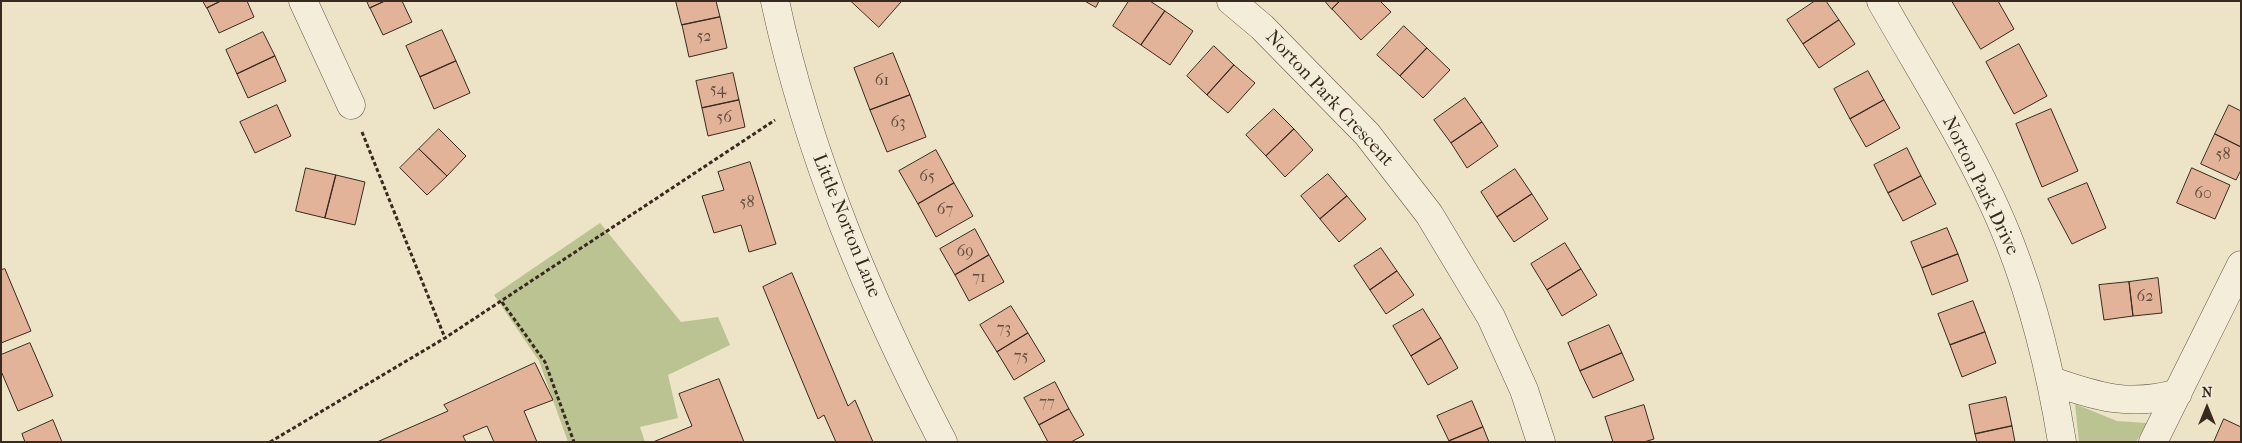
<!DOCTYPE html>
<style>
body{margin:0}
#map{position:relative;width:2242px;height:443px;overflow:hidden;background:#ede3c6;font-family:"IM FELL French Canon",serif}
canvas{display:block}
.frame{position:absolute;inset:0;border:2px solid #382a1e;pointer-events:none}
.north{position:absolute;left:2182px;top:383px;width:50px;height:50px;-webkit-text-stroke:4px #f3edda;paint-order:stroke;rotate:0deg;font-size:14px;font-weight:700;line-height:20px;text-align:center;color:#382a1e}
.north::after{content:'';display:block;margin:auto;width:18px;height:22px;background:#382a1e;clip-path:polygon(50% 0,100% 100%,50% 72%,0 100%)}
</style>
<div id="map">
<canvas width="2242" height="443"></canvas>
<div class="frame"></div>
<div class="north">N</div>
</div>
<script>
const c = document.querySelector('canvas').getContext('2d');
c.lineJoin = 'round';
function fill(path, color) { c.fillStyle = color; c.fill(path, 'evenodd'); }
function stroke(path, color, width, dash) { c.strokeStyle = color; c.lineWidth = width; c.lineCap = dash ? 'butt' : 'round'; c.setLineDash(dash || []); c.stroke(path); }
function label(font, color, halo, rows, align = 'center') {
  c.font = font + ' "IM FELL French Canon",serif'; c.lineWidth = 4; c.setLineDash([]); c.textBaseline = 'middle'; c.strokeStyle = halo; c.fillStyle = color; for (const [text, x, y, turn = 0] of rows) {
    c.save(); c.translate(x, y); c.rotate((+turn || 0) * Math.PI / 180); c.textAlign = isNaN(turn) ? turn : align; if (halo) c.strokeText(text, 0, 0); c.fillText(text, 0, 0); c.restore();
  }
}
fill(new Path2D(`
 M600,223L681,322L718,317L730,345L668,375L678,418L640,427L645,442H568L539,361L494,295Z
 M2075,404L2117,421L2147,423L2136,442H2079Z`), '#bcc393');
const building = new Path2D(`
 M203,1H221L207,8Z
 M221,1H247L254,17L219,33L207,8Z
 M367,1H385L370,8Z
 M385,1H402L412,22L383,35L370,8Z
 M676,1H716L720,17L682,25Z
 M851,1H900L901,2L879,27Z
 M1085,1H1099L1096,7Z
 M1129,1H1150L1165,11L1141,45L1113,26Z
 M1325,1H1340L1332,9Z
 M1340,1H1380L1391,12L1361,40L1332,9Z
 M1815,1H1826L1839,20L1803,44L1787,20Z
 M1952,1H1998L2014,29L1981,49Z
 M1165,11L1193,31L1170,65L1141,45Z
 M720,17L727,48L689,57L682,25Z
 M1839,20L1855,44L1819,68L1803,44Z
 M1404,26L1427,48L1400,76L1377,55Z
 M442,30L456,61L420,77L406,46Z
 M263,32L275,56L237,74L226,50Z
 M2019,44L2047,96L2014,114L1986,62Z
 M1214,46L1234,65L1207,95L1187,76Z
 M1427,48L1450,70L1423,98L1400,76Z
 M893,53L910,95L870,110L854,68Z
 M275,56L286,81L248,98L237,74Z
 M456,61L470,93L434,109L420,77Z
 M1234,65L1255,83L1228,113L1207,95Z
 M1868,71L1884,100L1850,119L1834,89Z
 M733,73L739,100L702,108L696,81Z
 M910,95L926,137L887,152L870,110Z
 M1465,98L1482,122L1451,143L1434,120Z
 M739,100L745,127L708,136L702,108Z
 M1884,100L1900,128L1866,147L1850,119Z
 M277,105L291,136L255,153L240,122Z
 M2229,105L2241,111V147L2215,134Z
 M1274,109L1294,129L1266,156L1246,135Z
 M2051,109L2078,171L2042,187L2016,124Z
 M1482,122L1498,146L1467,168L1451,143Z
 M439,129L466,156L447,176L419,149Z
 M1294,129L1313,150L1285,177L1266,156Z
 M2215,134L2241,147V170L2236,180L2201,164Z
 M1907,148L1921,176L1888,193L1874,165Z
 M419,149L447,176L427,195L400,168Z
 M936,150L954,183L918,204L899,171Z
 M750,162L776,244L749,252L741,225L714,233L702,196L724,190L718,172Z
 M306,168L336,175L325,218L296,211Z
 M2192,168L2230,185L2215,219L2177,203Z
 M1515,169L1532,194L1497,217L1481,192Z
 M1328,174L1347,196L1320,219L1301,196Z
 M336,175L365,182L355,225L325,218Z
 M1921,176L1936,204L1903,221L1888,193Z
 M954,183L973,216L936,237L918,204Z
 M2087,183L2106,228L2072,244L2048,199Z
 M1532,194L1548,219L1514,242L1497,217Z
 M1347,196L1366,219L1339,242L1320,219Z
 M1947,228L1958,254L1922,268L1911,242Z
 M975,229L989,255L955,275L940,249Z
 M1565,243L1581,269L1547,290L1531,264Z
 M1381,248L1397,271L1370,290L1354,266Z
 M1958,254L1968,281L1932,295L1922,268Z
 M989,255L1004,282L969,301L955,275Z
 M5,269L31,331L1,343V270Z
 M1581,269L1597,295L1562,316L1547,290Z
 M1397,271L1414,295L1386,314L1370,290Z
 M792,273L848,406L855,400L873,442H836L824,415L818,419L763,287Z
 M2158,278L2162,313L2133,316L2129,282Z
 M2129,282L2133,316L2104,320L2099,285Z
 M1973,301L1985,332L1950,345L1938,314Z
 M1011,306L1028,333L997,352L980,325Z
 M1423,309L1441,338L1411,356L1393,326Z
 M1609,325L1622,353L1580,371L1568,343Z
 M1985,332L1996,363L1962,377L1950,345Z
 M1028,333L1045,361L1014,380L997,352Z
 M1441,338L1458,368L1428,385L1411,356Z
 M30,343L53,396L18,411L1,371V355Z
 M1622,353L1634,380L1593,398L1580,371Z
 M535,363L553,400L524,411L537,442H494L487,426L463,436L466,442H377L448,411L444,405Z
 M719,379L744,442H653L692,426L679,394Z
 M1055,382L1069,409L1039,425L1024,398Z
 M2006,397L2012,426L1975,434L1969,405Z
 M1472,401L1483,427L1449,441L1437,416Z
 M1644,405L1654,439L1644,442H1613L1605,417Z
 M1069,409L1084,435L1071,442H1048L1039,425Z
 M2224,419L2241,427V442H2214Z
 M53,420L62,442H25L22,434Z
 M2012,426L2015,442H1977L1975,434Z
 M1483,427L1489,442H1449V441Z`);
fill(building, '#e2b299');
stroke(building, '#382a1e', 1);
const minor = new Path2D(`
 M303,1L351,105
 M775,1C808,155 870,302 943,442
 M1231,1L1262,27L1367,134L1429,214L1491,317L1524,390L1541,442
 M1881,1C1925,79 1978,160 2010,243C2035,307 2051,374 2062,442
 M2052,381C2097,397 2131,407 2178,393
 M2153,442L2241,265`);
stroke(minor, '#655848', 29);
stroke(new Path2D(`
 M362,132L445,338
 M502,302L545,362L574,442
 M270,442L445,338L775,120`), '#382a1e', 3, [4, 2.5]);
stroke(minor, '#f3edda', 28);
label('16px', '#624c3d', null, [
 ["52",704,37],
 ["61",882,81],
 ["54",718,90],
 ["56",724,118],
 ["63",898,123],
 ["58",2223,155],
 ["65",927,177],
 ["60",2203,194],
 ["58",747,203],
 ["67",945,210],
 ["69",965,252],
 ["71",979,278],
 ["62",2145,297],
 ["73",1004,329],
 ["75",1021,357],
 ["77",1047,403]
]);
label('19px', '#382a1e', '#f3edda', [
 ["Norton Park Crescent",1329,99,47],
 ["Norton Park Drive",1980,186,64],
 ["Little Norton Lane",846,226,68]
]);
</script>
